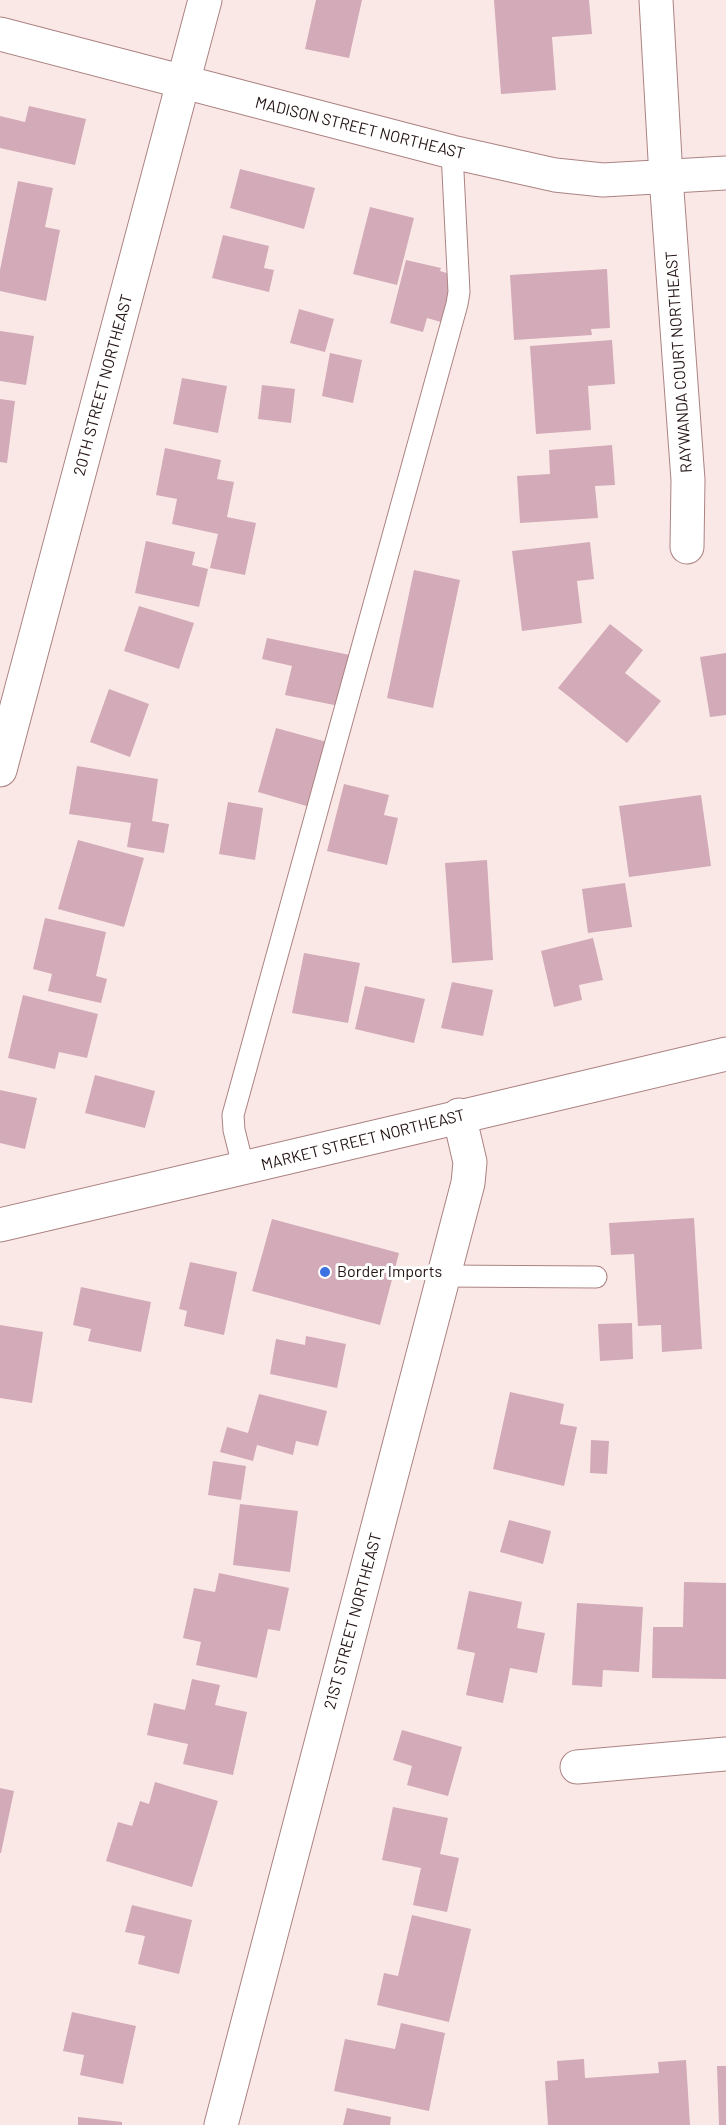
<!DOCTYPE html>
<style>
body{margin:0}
canvas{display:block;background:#fae8e7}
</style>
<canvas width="726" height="2125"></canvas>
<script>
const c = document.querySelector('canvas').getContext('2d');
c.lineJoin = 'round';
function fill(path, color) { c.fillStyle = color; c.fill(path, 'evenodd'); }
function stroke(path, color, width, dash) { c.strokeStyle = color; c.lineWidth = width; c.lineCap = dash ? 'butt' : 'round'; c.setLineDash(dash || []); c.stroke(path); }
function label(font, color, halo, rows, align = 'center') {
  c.font = font + ' Barlow,sans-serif'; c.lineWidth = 6; c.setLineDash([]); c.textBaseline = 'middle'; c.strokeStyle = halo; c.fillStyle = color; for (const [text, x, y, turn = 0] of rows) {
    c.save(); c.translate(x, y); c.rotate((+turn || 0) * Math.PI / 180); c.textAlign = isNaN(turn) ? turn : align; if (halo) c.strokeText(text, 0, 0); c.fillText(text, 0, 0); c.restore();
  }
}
fill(new Path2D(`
 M316,0H362L349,58L305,49Z
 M494,0H589L592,34L552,37L556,90L501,94Z
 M29,106L86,119L75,165L0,148V116L25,122Z
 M240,169L315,188L304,229L230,208Z
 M18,181L53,188L45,227L60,230L46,301L0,291V270Z
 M370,207L414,218L397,285L353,274Z
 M223,235L269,246L264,268L274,270L269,292L212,278Z
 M406,260L441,268L440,271L453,275L441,322L427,318L423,332L390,323Z
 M607,269L610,328L591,329L592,335L514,340L510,275Z
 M299,309L334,319L325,352L290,343Z
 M0,331L34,336L26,385L0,381Z
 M612,340L615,384L588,386L591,430L536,434L530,346Z
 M330,353L362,360L353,403L322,396Z
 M182,378L227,386L218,433L173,424Z
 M262,385L295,389L291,423L258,419Z
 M0,399L15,401L7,463L0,462Z
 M612,445L615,485L595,486L598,518L520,523L517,476L550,474L549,450Z
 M165,448L221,460L217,479L234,482L227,517L256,523L245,575L210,568L218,534L172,524L177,499L156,495Z
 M146,541L195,552L192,565L208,569L199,607L135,593Z
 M590,542L594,579L577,581L582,623L522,631L512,551Z
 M414,570L460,580L433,708L387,698Z
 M139,606L194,623L179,669L124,651Z
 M610,624L643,650L625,673L661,701L627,743L558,688Z
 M267,638L350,655L339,706L285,695L292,666L262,659Z
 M726,653V715L710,717L700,657Z
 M109,689L149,704L130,757L90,742Z
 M276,728L327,742L310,807L258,792Z
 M77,766L158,779L152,821L169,824L164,853L127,847L131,823L69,814Z
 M344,784L389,795L384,815L398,818L387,865L327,851Z
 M701,795L711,866L629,877L619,806Z
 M228,802L263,808L255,860L219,854Z
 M78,840L144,858L124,927L58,909Z
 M487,860L493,960L452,963L445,863Z
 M625,883L632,927L588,933L582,889Z
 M45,918L106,932L96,976L107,979L101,1003L48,991L52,974L33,969Z
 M593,938L603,980L579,985L582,1000L554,1007L541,951Z
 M304,953L360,963L348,1023L292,1013Z
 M452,982L493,990L483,1036L441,1028Z
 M365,986L425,999L414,1043L355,1029Z
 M23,995L98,1014L87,1058L59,1052L55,1069L8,1058Z
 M95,1075L155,1091L145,1128L85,1113Z
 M0,1090L37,1098L25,1149L0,1143Z
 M694,1218L702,1349L662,1352L661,1325L638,1326L634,1254L611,1255L609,1223Z
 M272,1219L399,1253L380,1325L252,1291Z
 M190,1262L237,1272L224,1335L184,1326L187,1311L179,1309Z
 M81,1287L151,1302L141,1352L88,1341L91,1329L73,1325Z
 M632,1323L633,1359L600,1361L598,1324Z
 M0,1325L43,1332L32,1403L0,1398Z
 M306,1336L346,1344L337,1388L270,1374L276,1339L305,1345Z
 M510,1392L564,1404L560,1424L577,1427L564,1486L493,1469Z
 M259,1394L327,1411L318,1446L296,1441L293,1455L257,1445L253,1461L220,1452L227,1427L248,1433Z
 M591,1440L609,1441L607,1474L590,1473Z
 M213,1461L246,1466L241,1500L208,1495Z
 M240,1504L298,1511L290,1572L233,1565Z
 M509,1520L551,1531L543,1564L500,1552Z
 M219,1573L289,1588L280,1631L268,1629L257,1678L196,1665L201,1642L183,1638L194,1588L215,1592Z
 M684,1582L726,1583V1679L652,1678L653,1627H683Z
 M469,1591L522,1602L517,1628L545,1633L537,1673L510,1668L503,1703L466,1695L475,1653L457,1649Z
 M577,1603L643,1607L639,1672L603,1670L602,1687L572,1685Z
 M192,1679L220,1685L215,1705L247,1712L233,1775L183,1764L188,1744L147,1735L154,1703L185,1710Z
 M402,1730L462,1747L448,1796L407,1785L412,1766L393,1760Z
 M155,1782L218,1801L192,1887L106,1861L118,1822L132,1826L140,1801L149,1804Z
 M0,1788L14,1791L1,1853H0Z
 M393,1807L448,1818L440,1854L459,1858L447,1912L413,1905L421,1868L382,1860Z
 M132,1905L192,1920L179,1974L138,1964L145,1936L125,1932Z
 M412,1915L471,1929L449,2022L377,2005L384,1973L398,1976Z
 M72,2012L136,2026L123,2084L80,2075L84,2055L63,2051Z
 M401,2023L445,2033L429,2111L334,2091L345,2039L395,2049Z
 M584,2059L585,2078L659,2073L658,2062L686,2060L690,2125H548L545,2081L558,2080L557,2061Z
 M717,2066H726V2125H719Z
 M347,2108L391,2117L390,2125H343Z
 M78,2117L122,2122V2125H78Z`), '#d3aab7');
const service = new Path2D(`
 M244,1170L234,1130L233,1115L457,304L459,292L452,152
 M444,1276L596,1277`);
const minor = new Path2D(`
 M656,0L666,177L688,480L687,547
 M0,34L452,152L555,175L603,180L726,173
 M0,770L205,0
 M577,1767L726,1754
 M221,2125L468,1183L470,1162L459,1115`);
const primary = new Path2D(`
 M0,1225C242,1170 484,1110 726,1054`);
stroke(service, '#ab8381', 23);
stroke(minor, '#ab8381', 35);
stroke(primary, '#ab8381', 35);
stroke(service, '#fff', 21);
stroke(minor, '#fff', 33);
stroke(primary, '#fff', 33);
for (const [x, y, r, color] of [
 [325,1272,6,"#3c71e1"]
]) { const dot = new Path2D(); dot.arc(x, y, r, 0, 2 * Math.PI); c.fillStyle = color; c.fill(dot); stroke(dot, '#fff', 2); }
label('16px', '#231413', '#fff', [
 ["MADISON STREET NORTHEAST",360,128,14],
 ["RAYWANDA COURT NORTHEAST",679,362,-94],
 ["20TH STREET NORTHEAST",103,385,-75],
 ["MARKET STREET NORTHEAST",363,1140,-14],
 ["21ST STREET NORTHEAST",353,1621,-75]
]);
label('16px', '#231413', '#fff', [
 ["Border Imports",337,1272]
], 'left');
</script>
